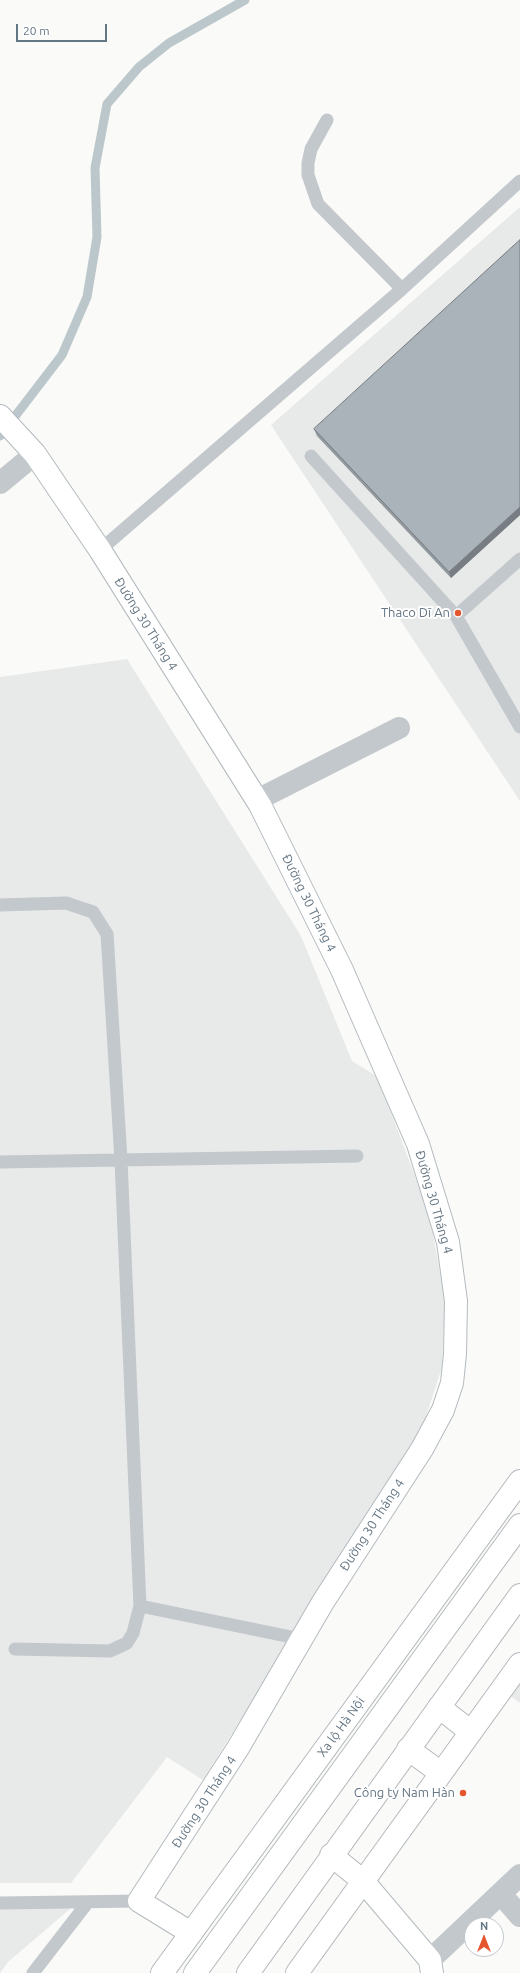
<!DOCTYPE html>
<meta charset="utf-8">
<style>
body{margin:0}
#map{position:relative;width:520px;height:1973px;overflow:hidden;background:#fafaf8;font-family:Ubuntu,sans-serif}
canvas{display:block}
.north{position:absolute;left:464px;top:1917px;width:40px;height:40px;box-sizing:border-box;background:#fff;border:1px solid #c1c8cd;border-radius:50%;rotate:0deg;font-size:11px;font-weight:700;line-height:16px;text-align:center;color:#657683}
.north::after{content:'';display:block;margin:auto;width:14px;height:18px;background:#e4572e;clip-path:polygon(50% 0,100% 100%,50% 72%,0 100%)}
.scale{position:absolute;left:16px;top:24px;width:91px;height:18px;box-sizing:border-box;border:2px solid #657683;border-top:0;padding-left:5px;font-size:12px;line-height:14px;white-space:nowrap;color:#657683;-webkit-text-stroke:3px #fff;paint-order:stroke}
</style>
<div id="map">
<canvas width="520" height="1973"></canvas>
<div class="north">N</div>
<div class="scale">20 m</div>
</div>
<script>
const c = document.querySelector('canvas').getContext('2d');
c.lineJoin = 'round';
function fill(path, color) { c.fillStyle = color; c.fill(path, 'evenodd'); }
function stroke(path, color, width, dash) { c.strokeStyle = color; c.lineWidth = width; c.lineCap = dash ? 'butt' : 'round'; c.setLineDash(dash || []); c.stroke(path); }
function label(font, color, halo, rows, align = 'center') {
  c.font = font + ' Ubuntu,sans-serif'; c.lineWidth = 4; c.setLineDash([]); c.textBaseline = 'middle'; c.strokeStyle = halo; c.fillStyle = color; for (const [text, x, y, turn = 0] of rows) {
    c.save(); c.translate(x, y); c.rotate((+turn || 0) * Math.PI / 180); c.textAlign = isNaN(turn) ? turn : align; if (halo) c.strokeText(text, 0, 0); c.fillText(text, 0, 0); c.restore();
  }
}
fill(new Path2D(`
 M520,207V801L271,425Z
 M127,659L301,936L352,1061L378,1077L430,1217L445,1301L442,1367L422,1429L203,1780L167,1757L71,1883H0V677Z
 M520,1681V1703L509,1695Z
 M0,1898L77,1903L8,1962L0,1973Z`), '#e8e9e9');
stroke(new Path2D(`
 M0,436L62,355L87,297L97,237L95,168L107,104L139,67L169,43L245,0`), '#bbc7cb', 9);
const secondary = new Path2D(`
 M0,416L35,454L100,550L260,805L342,970L418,1144L448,1242L456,1301L455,1354L452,1383L443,1410L422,1449L323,1602L238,1748L139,1901L191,1933
 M363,1881L430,1960L432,1973`);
const highway = new Path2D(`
 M439,1707L471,1732
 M408,1749L441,1773
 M331,1855L363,1881
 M162,1973L520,1481
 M195,1973L520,1525
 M248,1973L520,1595
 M297,1973L520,1664`);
stroke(secondary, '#b3babf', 24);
stroke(highway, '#b4b9bd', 24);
stroke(new Path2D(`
 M327,120L311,149L308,163V175L318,204L402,289
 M311,456L456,616L520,727
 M100,550L402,289L520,181
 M456,616L520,559
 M0,905L66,903L93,912L107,934L121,1160L140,1606L301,1639
 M0,1162L357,1156
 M15,1649L110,1651L127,1643L133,1633L140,1606
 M0,1903L139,1901
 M33,1973L88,1902`), '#c3c8cc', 13);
stroke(new Path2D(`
 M0,483L35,454
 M257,800L399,728
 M501,1894L520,1916
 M430,1960L520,1875`), '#c3c8cc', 22);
stroke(secondary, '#fff', 22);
stroke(highway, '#fff', 22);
fill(new Path2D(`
 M520,240V515L451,578L317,436L314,429Z`), '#929a9f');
fill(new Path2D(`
 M520,507V515L451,578L449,572Z`), '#777d82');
const building = new Path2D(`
 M520,240V507L449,572L314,429Z`);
fill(building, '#aab3b9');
stroke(building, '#777d82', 1);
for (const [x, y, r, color] of [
 [458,613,4,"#e4572e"],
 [463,1793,4,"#e4572e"]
]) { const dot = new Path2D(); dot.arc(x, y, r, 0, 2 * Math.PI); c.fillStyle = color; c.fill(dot); stroke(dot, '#fff', 1.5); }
label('13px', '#657683', '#fff', [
 ["Thaco Dĩ An",450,613],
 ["Công ty Nam Hàn",455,1793]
], 'right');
label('13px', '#657683', '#fff', [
 ["Đường 30 Tháng 4",146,624,58],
 ["Đường 30 Tháng 4",309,903,64],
 ["Đường 30 Tháng 4",434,1202,74],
 ["Đường 30 Tháng 4",372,1525,-57],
 ["Xa lộ Hà Nội",341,1727,-54],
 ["Đường 30 Tháng 4",204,1802,-57]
]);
</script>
